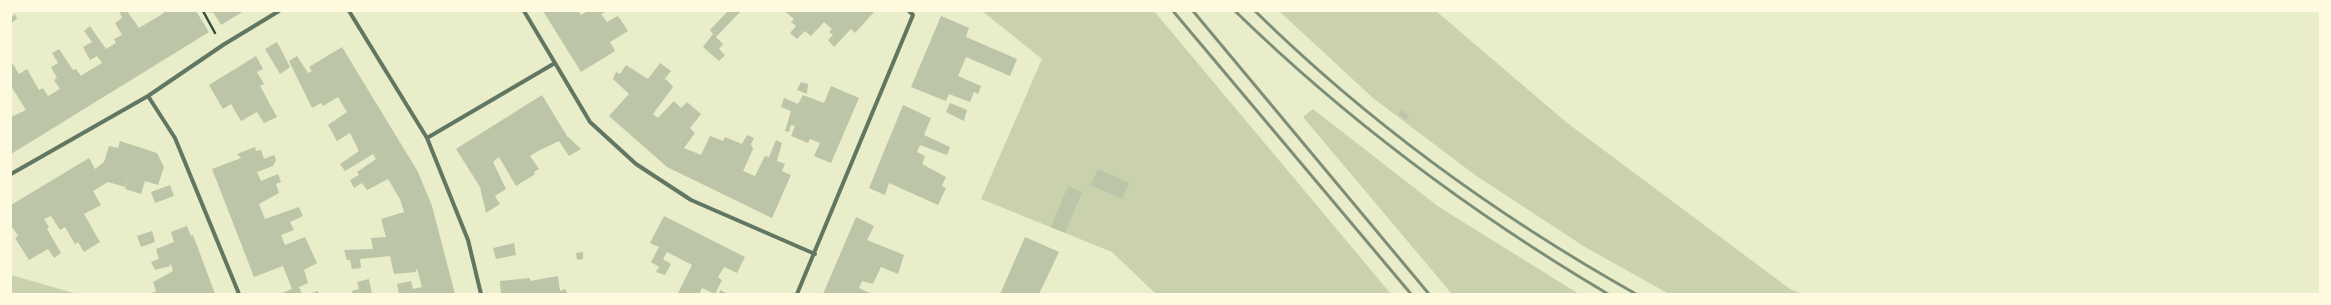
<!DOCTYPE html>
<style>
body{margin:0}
#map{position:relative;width:2331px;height:305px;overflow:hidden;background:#e9edc9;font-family:Bitter,serif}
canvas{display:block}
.frame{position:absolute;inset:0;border:12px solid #fefae0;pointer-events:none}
</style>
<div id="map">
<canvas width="2331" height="305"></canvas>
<div class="frame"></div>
</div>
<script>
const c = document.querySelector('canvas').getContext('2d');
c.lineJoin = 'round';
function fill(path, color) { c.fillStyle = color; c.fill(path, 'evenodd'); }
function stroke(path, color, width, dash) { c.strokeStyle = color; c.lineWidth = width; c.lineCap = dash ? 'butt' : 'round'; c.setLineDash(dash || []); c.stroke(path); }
fill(new Path2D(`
 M982,11H1154L1391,294H1156L1112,252L981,199L1042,59Z
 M1279,11H1436L1566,122L1790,289L1802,294H1669L1585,247L1475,175L1373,98Z
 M1313,109L1439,207L1579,294H1452L1303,117Z
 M11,275L77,294H11Z`), '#cad2ad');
fill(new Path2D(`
 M119,11H127L139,28L164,13L163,11H196L209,32L11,154V117L26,110L11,86V61L19,74L27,69L39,90L43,88L48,96L60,89L54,80L57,78L51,67L58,63L52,53L59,49L73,70L76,69L81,76L87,72L102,63L97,56L90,60L83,47L92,42L84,31L90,26L106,49L116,43L114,39L122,35L115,23L122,18Z
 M209,11H244L221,25L213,12L210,13Z
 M543,11H578L581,15L588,11H607L601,14L607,22L618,16L628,31L610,42L615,51L581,72Z
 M728,11H741L716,37L723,44L719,49L725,55L719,61L703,47L713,34L710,30Z
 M784,11H875L855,33L851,29L834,47L828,40L833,35L829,32L832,29L824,22L811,36L805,31L797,39L790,33L796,26L791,22L794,19Z
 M15,14L17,19L11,23V17Z
 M941,16L969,28L966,37L1017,59L1010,76L966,57L958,76L981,86L978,94L974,92L970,102L949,94L946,101L911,87Z
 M277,42L290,67L280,74L265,49Z
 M342,47L418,172L432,206L455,294H399L397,284L411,281L413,289L422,287L417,268L416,272L394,274L390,256L360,259L361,268L352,269L350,260H347L344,250L373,249L371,238L386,237L381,219L404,212L400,199L388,179L367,190L362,183L354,188L350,180L359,175L357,172L376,159L373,154L345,171L340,164L359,151L350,133L337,141L328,125L347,112L338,97L323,106L321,103L312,108L289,61L297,56L308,73L312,71L309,67Z
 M256,56L263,69L257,72L264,84L260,86L277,117L264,123L257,112L241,121L231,104L223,109L209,85Z
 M660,63L671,71L664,80L666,79L673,87L653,114L658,118L674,101L681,108L687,102L701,114L690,128L695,133L684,148L701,155L710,136L723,141L725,137L742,144L747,135L754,138L751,144L753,149L743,171L755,176L765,156L769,157L776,140L782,143L777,161L785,164L782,171L791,175L772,218L667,167L609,116L629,94L613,79L616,72L620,74L626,65L648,79Z
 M801,82L808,84L807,94L797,90Z
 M831,86L859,98L831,163L814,156L820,143L810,139L808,143L791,136L795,126L791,125L789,132L785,131L791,111L781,107L784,98L798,104L803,95L824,103Z
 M542,95L567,136L581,149L569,156L559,141L538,151L530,156L539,169L534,172L535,174L516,186L499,157L493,162L506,189L495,196L500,204L486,213L480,187L456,149Z
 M950,103L967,110L964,121L946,112Z
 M903,105L931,118L924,135L950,147L947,155L920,145L917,152L925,156L922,164L946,177L942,186L946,188L938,205L889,183L885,195L869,188Z
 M1402,110L1409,116L1406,120L1398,114Z
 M120,141L157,153L164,167L158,185L145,181L141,194L125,189L128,179L125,187L108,182L93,191L101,205L84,214L100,242L84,252L78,242L75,244L65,227L60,230L51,216L44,219L49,227L47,229L61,253L54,258L48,249L29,260L15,238L18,236L13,228L11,230V205L89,158L95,169L104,162L109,146L118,148Z
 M255,147L256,151L261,150L264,159L274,155L276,160L273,166L257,172L261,181L278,174L281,182L276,184L279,193L259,204L265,219L299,207L303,216L290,222L294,230L281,235L285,245L305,237L317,263L304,270L308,283L299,287L302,294H280L292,289L283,266L254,277L212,169L241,158L237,154Z
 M1098,169L1129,183L1122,199L1090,185Z
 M170,185L174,196L155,203L151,192Z
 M1068,186L1082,192L1065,233L1051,227Z
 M664,216L745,257L737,273L724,267L718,277L722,280L715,294L702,288L699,294L678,293L692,265L667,252L663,259L671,264L665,275L656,272L659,267L651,262L659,247L650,243Z
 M856,217L874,226L867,240L904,255L898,274L881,267L873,284L862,281L859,288L872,294H823Z
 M187,226L191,236L193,235L215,294H150L156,291L153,282L173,271L170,262V266L155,270L151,262L159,259L156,249L174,242L171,232Z
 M152,231L155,242L141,247L137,236Z
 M1025,237L1059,252L1039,294H1000Z
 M514,243L516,255L496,259L493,248Z
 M583,252V259L577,260L576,253Z
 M558,276L560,291L565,289L568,294H501L500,281L530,278V281Z
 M369,279L372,294H353L352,291L359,289L357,282Z
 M720,290L728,294H719Z
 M318,291L319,294H309Z`), '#bcc5a7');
stroke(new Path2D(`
 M203,11L215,33`), '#344e41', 2.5);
stroke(new Path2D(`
 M349,11L427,138L468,240L481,294
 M555,63L590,122L636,164L691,200L815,254
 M148,96L175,138L239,294
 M427,138L555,63L524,11
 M11,174L148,96L223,45L279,11
 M797,294L913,15L909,11`), '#617663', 4);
stroke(new Path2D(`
 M1173,11L1411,294
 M1193,11L1429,294
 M1235,11C1347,120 1473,214 1608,294
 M1255,11C1367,121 1499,217 1636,294`), '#7c8e77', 3);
</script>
